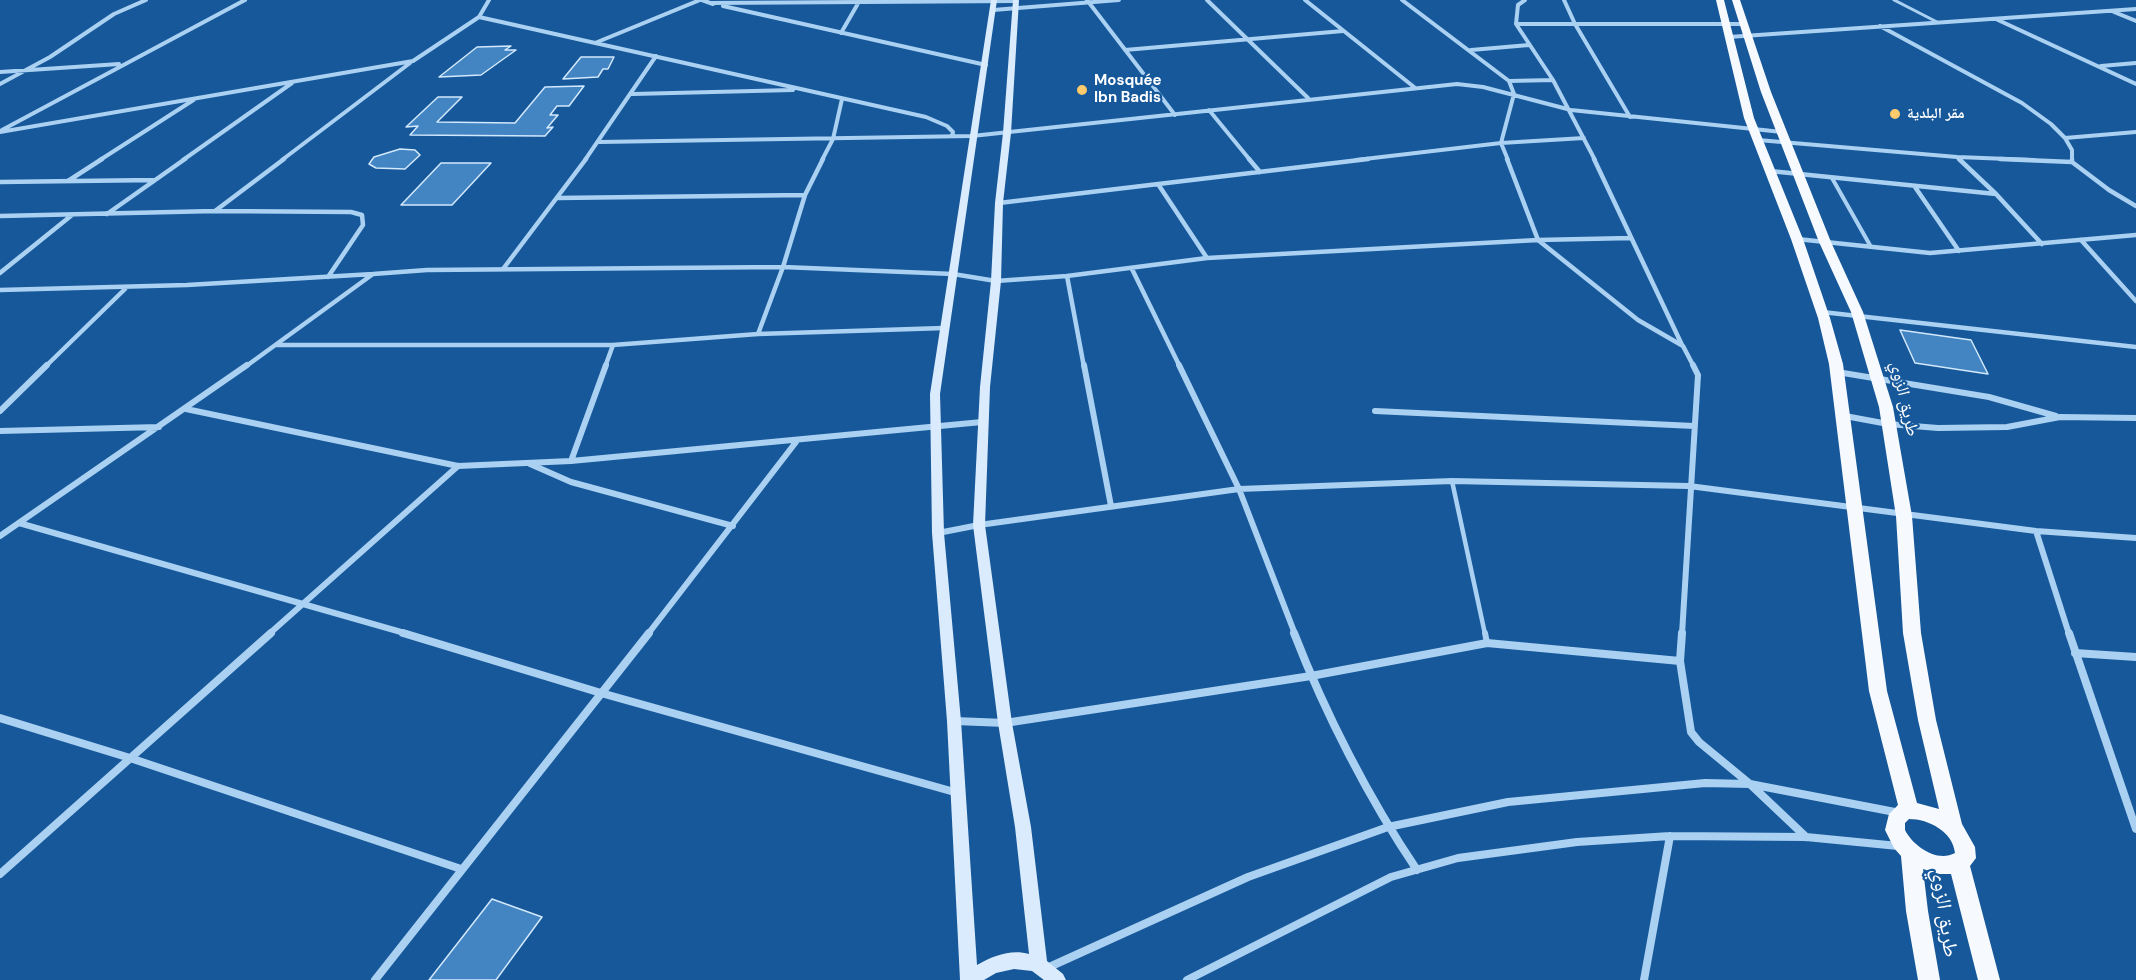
<!DOCTYPE html>
<meta charset="utf-8">
<style>
body{margin:0}
canvas{display:block;background:#16589a}
</style>
<canvas width="2136" height="980"></canvas>
<script>
const c = document.querySelector('canvas').getContext('2d');
c.lineJoin = 'round';
function fill(path, color) { c.fillStyle = color; c.fill(path, 'evenodd'); }
function stroke(path, color, width, dash) { c.strokeStyle = color; c.lineWidth = width; c.lineCap = dash ? 'butt' : 'round'; c.setLineDash(dash || []); c.stroke(path); }
function label(font, color, halo, rows, align = 'center') {
  c.font = font + ' "DM Sans","Noto Naskh Arabic",sans-serif'; c.lineWidth = 4.5; c.setLineDash([]); c.textBaseline = 'middle'; c.strokeStyle = halo; c.fillStyle = color; for (const [text, x, y, turn = 0] of rows) {
    c.save(); c.translate(x, y); c.rotate((+turn || 0) * Math.PI / 180); c.textAlign = isNaN(turn) ? turn : align; if (halo) c.strokeText(text, 0, 0); c.fillText(text, 0, 0); c.restore();
  }
}
const building = new Path2D(`
 M511,46L505,50H516L481,75L439,77L477,47Z
 M581,57H614L608,69H603L598,77L563,79Z
 M584,86L569,106H557L550,115H558L547,128L553,127L545,136L410,135L418,126L406,127L438,97H462L437,122L515,123L545,87Z
 M400,149L415,150L420,155L405,169L376,168L369,164L374,157Z
 M441,163H491L452,205H401Z
 M1900,330L1971,340L1988,374L1915,363Z
 M492,899L542,917L496,980H429Z`);
fill(building, '#4384c2');
stroke(building, '#d2e8fc', 1.5);
stroke(new Path2D(`
 M1894,0L1937,22`), '#aad0f2', 3);
stroke(new Path2D(`
 M1832,178L1871,247`), '#aad0f2', 4);
stroke(new Path2D(`
 M1452,481L1485,634`), '#aad0f2', 4.5);
stroke(new Path2D(`
 M1485,633L1487,643`), '#aad0f2', 6);
stroke(new Path2D(`
 M489,0L479,17L926,117L947,126L953,132L952,136
 M702,0L713,4
 M1087,0L1175,115
 M1207,0L1308,98
 M1305,0L1414,87
 M1402,0L1509,81L1514,94L1501,143L1508,160
 M1525,0L1518,5L1516,24L1553,80L1595,160
 M1564,0L1575,24L1630,117
 M710,3L1016,1
 M723,6L986,65
 M993,10L1119,0
 M2114,12L2136,21
 M1998,20L2136,84
 M1516,24H1744
 M1880,26L2022,103L2051,124L2065,138L2072,150V160
 M841,33L860,0
 M1729,37L2136,9
 M595,43L700,0
 M1125,50L1343,31
 M1471,50L1529,45
 M2101,66L2136,63
 M0,72L119,64
 M1509,81L1553,80
 M0,84L50,57L114,14L146,0
 M633,94L793,90
 M1209,110L1250,160
 M2,130L245,0
 M0,132L413,61L479,17
 M2065,138L2136,132
 M1758,140L1957,157L2034,160
 M599,142L972,136L1457,84L1483,87L1571,110L1782,132
 M1957,157L1961,160
 M100,160L195,99
 M183,160L292,83
 M282,160L410,63
 M585,160L656,56
 M822,160L833,139L842,99
 M1356,160L1501,143L1584,138`), '#aad0f2', 4);
stroke(new Path2D(`
 M1249,159L1260,172
 M1594,159L1682,345
 M1959,159L1996,194L2042,244
 M2000,159L2072,162
 M2072,159V162L2109,190L2136,206
 M1770,171L1996,194
 M68,181L102,159
 M0,182L155,180
 M1158,184L1207,258
 M1915,187L1959,251
 M557,198L805,195
 M999,203L1368,159
 M215,211L351,212L362,215L363,225L328,277
 M107,214L185,159
 M0,216L215,211L284,159
 M1631,238L1538,240L1638,320L1683,346L1694,367
 M1797,239L1930,253L2136,235
 M2081,240L2136,301
 M503,269L586,159
 M1132,269L1180,367
 M0,273L72,215
 M1067,276L1084,367
 M0,290L187,285L373,274
 M1822,312L2136,347
 M758,334L783,267L805,195L823,159
 M276,345H613L758,334L944,328
 M45,367L125,289
 M245,367L373,274L427,270L783,267L953,274L996,281L1067,276L1207,258L1538,240L1507,159
 M605,367L613,345`), '#aad0f2', 4.5);
stroke(new Path2D(`
 M1084,365L1111,506
 M1179,365L1239,489L1295,634
 M1837,372L1989,397L2056,416
 M186,409L458,466L571,461L982,422
 M0,411L47,365
 M1375,411L1694,426
 M1845,416L1888,424L1938,428L2007,427L2060,417L2136,418
 M0,431L159,427
 M571,461L606,365
 M530,464L571,482L733,526
 M19,523L408,634
 M2036,531L2069,634
 M938,533L979,525L1239,489L1452,481L1689,486L2036,531L2136,538
 M0,536L247,365
 M269,634L458,466
 M648,634L796,442
 M1682,634L1698,375L1693,365`), '#aad0f2', 6);
stroke(new Path2D(`
 M403,633L601,693L958,793
 M1294,633C1325,713 1369,799 1417,870
 M1682,633L1680,661L1691,732L1699,742L1750,784L1806,837
 M2069,633L2136,829
 M2075,653L2136,657
 M0,718L130,758L461,869
 M955,721L1005,723L1311,676L1487,643L1680,661
 M0,874L271,633
 M1047,968L1248,877L1388,827L1508,802L1705,783L1750,784L1900,813
 M375,980L649,633
 M1187,980L1391,877L1458,858L1577,842L1670,836L1806,837L1898,846
 M1644,980L1670,836`), '#aad0f2', 8);
fill(new Path2D(`
 M991,0H997L940,394L944,533L961,721L977,965C993,956 1011,949 1029,954L1015,827L998,723L973,525L980,387L991,281L995,203L1003,133L1013,0H1019L1011,133L1003,203L1001,281L990,387L985,525L1012,723L1031,827L1047,961L1063,974L1066,980H1044L1032,971L1014,969L996,973L984,980H960L947,721L932,533L930,394Z`), '#d9ebfc');
fill(new Path2D(`
 M1716,0H1724L1754,118L1803,239L1830,318L1843,364L1887,691L1917,803L1939,809L1918,720L1903,633L1896,516L1879,407L1851,312L1819,242L1761,92L1732,0H1740L1771,92L1831,242L1863,312L1893,407L1912,516L1921,633L1936,720L1962,824L1975,847L1976,858L1970,866L2000,980H1978L1951,874H1939L1923,869L1928,911L1940,980H1918L1906,911L1901,856L1894,848L1885,830L1889,814L1898,805L1869,691L1829,364L1818,318L1791,239L1744,118ZM1909,819C1929,819 1953,832 1955,853C1937,863 1913,846 1905,830V823Z`), '#f6faff');
for (const [x, y, r, color] of [
 [1082,90,6,"#ffcb6c"],
 [1895,114,6,"#ffcb6c"]
]) { const dot = new Path2D(); dot.arc(x, y, r, 0, 2 * Math.PI); c.fillStyle = color; c.fill(dot); stroke(dot, '#16589a', 2); }
label('bold 15px', '#fff', '#16589a', [
 ["Mosquée",1094,81],
 ["Ibn Badis",1094,98],
 ["مقر البلدية",1907,114]
], 'left');
label('18px', '#fff', '#16589a', [
 ["طريق الزوي",1904,399,77]
]);
label('21px', '#fff', '#16589a', [
 ["طريق الزوي",1944,913,82]
]);
</script>
